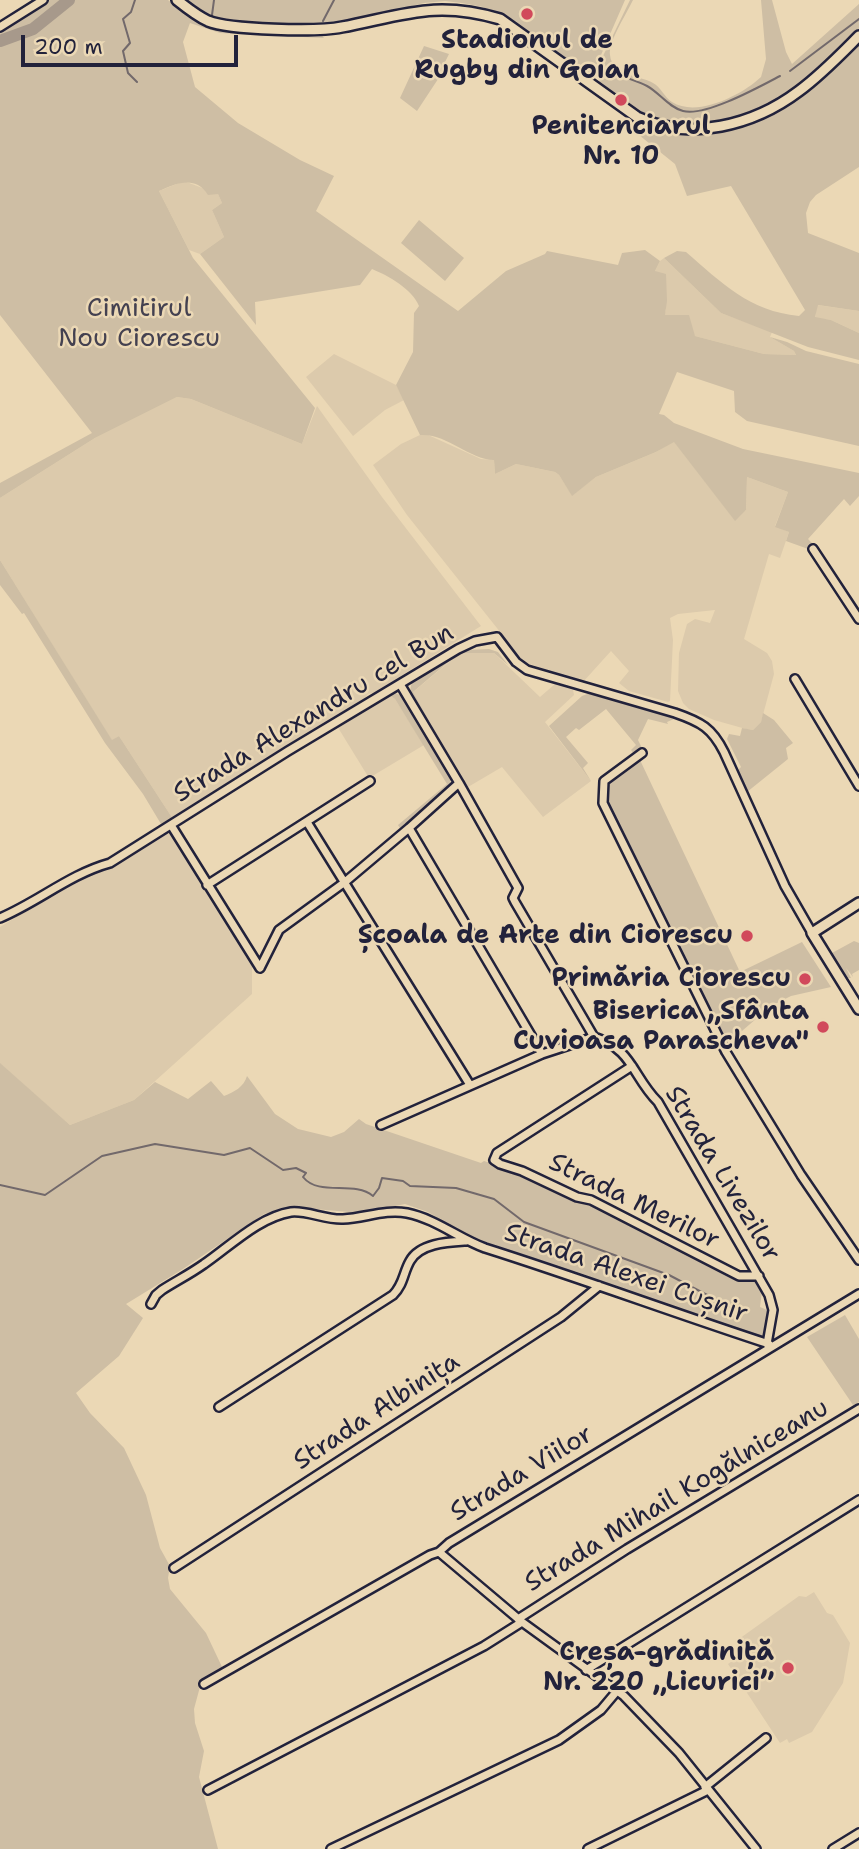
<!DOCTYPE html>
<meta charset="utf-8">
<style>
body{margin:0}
#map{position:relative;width:859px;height:1849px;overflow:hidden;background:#ebd8b5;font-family:"Shantell Sans",sans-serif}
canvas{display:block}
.scale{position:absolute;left:21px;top:35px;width:217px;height:32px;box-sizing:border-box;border:4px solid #22223b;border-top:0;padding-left:9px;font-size:21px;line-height:24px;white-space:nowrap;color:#22223b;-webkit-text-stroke:5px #ebd8b5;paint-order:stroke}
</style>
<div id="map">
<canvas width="859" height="1849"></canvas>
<div class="scale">200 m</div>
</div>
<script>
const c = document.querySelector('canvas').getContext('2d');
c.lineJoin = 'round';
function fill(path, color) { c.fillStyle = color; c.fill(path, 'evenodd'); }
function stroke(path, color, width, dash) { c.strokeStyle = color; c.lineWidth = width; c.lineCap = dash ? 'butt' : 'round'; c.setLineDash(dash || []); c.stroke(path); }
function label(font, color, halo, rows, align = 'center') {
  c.font = font + ' "Shantell Sans",sans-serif'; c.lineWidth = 5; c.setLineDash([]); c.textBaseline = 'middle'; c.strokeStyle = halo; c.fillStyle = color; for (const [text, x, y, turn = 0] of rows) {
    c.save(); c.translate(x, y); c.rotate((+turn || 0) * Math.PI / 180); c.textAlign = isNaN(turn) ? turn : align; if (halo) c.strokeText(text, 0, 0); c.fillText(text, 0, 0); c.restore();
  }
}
fill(new Path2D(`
 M184,181L218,194L222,203L212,210L224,237L200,254L189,250L159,191Z
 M664,258L721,313L772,332L770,337L794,351L796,355L764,354L695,336L664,315L666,310L655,271L660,261Z
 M817,305L859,311V333L831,320L815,318Z
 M334,354L396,385L404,400L385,410L353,436L306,377Z
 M177,397L191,399L302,444L317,406L382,497L481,626L375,692L368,694L364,699L173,819L119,736L112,741L0,560V498L95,438Z
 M426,434L481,459L494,460L495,474L516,464L555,472L559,475L572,495L596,477L656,452L674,441L735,520L746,510L747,477L788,492L775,526L789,532L780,558L769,554L744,639L767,653L772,661L774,674L761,722L753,730L746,729L714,720L689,709L683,703L678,691L679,653L687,624L695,619L710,623L715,610L678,614L670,618L673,640L670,701L668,702L629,691L619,683L629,671L611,651L583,682L524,662L407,515L373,465L401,444L420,435Z
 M460,653H494L540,697L555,684L573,690L574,695L545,722L591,781L543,817L502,767L468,787L412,693Z
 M389,695L395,699L424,745L369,778L337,726Z
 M166,833L173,834L252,964V994L134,1100L70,1125L0,1064V927L88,873L106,871Z
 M814,1592L827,1613L833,1615L850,1643L843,1683L812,1732L789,1743L787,1739L780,1743L728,1664L741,1655L737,1648L741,1644L739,1639L799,1596L806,1597Z`), '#dccaac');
fill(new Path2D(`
 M47,0H168L187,15L204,24L321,34L324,38L220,33L190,23L183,42L195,87L238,123L300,160L334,176L316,211L458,311L506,271L545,254L547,251L618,265L622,253L645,250L660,261L655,271L666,274L667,301L665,315H689L695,336L764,354L796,355L794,351L770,337L787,342L806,351L859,364V446L747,421L735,412L734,391L677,372L659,414L664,415L674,423L743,449L859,473V496L850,506L844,499L808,539L813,544L811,550L786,541L789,532L775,527L788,492L747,477L746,510L735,521L674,442L656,452L596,477L572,496L559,475L555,472L516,464L495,474L494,460C468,459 447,433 420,435L396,385L413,352L414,313L419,306C412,289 389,276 372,269L360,285L255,302L256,325L200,254L224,237L212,210L222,203L218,194L208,195C196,175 176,183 159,191L193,258L315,408L302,444L191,399L177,397L95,438L0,498V483L92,433L0,315V30L9,27Z
 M183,0H625L594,71L586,75L502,16L483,7L462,3L445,1L424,3L330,26L224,21L208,16Z
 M630,0H633C627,13 608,42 610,55C612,76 639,75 653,83C661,87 664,97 672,102C697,118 742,95 761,77L766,59L761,0H772L786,52L792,64L859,4V31C816,73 769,116 706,123C692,125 678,126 664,123C639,117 619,101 599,86L602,58Z
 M859,42V167L816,195L810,202L806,213L808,233L859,253V311L818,305L815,317L831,320L859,333V360L808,347L721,313L664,258L677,251L686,252C722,283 749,311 799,316L805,310L731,186L687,196L675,164L629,127C648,121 672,134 693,134C735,133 785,112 817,84C832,71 845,56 859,42Z
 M424,46L449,54L442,68L444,70L417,111L400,98Z
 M419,220L464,258L445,281L401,243Z
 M0,560L112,740L119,736L173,819L161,824L143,794L105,743L24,613L22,614L0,585Z
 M489,649L498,652L508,665L494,653H459L413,692L429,721L426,722C418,710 406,697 412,683L454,653L465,650Z
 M395,693L405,697L452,776L448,790L401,830L398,825L447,784L395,699L389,695Z
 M590,693L675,716L674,719L667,722L668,724L648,719L638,740L642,748L634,754L631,750L636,745L606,709L579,730L576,728L566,737L588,763L583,768L591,781L549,726L582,696Z
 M763,713L774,720L793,743L786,748L788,759L747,792L738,770L741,767L727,739L729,734L740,736L742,728L753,730L761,722Z
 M640,760L740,972L802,942L831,987L791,996L771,1006L728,1043L604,797L606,782Z
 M854,941L859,943V970L852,974L853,977L846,968L851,978H847L832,956V953Z
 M0,1063L70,1125L134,1100L155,1082L188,1099L211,1081L224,1096C234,1092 244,1087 247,1076L275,1114L298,1129L331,1137L344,1132L359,1119L366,1124L481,1163L484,1161L521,1173L597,1206L737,1280L754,1279L762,1291L760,1307L767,1310L770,1314L764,1336L760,1338L744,1334L604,1283L476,1241L428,1212L405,1204L361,1213L291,1207L264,1214L183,1269L126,1304L143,1318L119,1356L76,1393L90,1413L124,1448L146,1495L160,1548L170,1566L168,1578L170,1589L206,1633L223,1669L201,1683L194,1709L195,1723L204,1751L199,1777L218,1849H0Z
 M845,1315L859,1339V1402L853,1405L807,1337Z`), '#cebea4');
stroke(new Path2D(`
 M135,0L131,12L123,19L130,43L123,51L128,73L137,82
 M212,15L214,0
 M323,21L334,0
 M608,67C620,78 634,79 647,86C660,93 668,107 683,111C705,117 759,87 780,76
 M790,71L859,19
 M0,1185L45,1195L102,1156L155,1144L224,1155L250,1148L283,1170L296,1168L306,1173L303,1177C319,1197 354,1180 373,1196L379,1188L382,1178L403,1181L410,1186L456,1188L494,1199L524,1222L669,1275L732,1308`), '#72696b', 2);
stroke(new Path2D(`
 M0,41L33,29L69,0`), '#a7998b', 12);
const minor = new Path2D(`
 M0,27L43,0
 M813,549L859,619
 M795,679L859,786
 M400,684L459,783L514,881L518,888L513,898L515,902L594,1037C633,1049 632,1076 658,1102L769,1295L773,1310L767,1344
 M642,753L604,781L603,803L726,1052L801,1175L859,1260
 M307,822L470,1085
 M171,825L260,968
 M409,828L542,1054
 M207,885L370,781
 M0,918C38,902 70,874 110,863L288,751L458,649L475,641L497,637L516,662L527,670L675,713C701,722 712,728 724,752L785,886L812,933
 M260,968L279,930L345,882L409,828L459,783
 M632,1066L497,1153L494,1160L500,1164L522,1171L577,1197L591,1200L739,1276H759
 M381,1125L542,1054L594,1037
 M151,1304L156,1295L162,1290C176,1281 190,1274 204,1264C229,1247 259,1217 291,1212C306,1210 326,1220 343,1219C365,1218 385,1209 407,1213C436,1219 458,1238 485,1248C580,1278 674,1313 769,1344
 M219,1407L393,1295C404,1284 403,1273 410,1261C420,1243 448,1242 466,1241
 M439,1552L522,1622L624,1696L679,1753L756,1849
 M174,1568L561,1317L599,1286
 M518,1619L627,1549L859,1409
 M586,1670L859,1500
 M204,1684L430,1555L439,1552L449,1543L859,1294
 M705,1787L766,1738
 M208,1790L484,1646L522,1622
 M331,1849L559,1740L601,1710L617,1691
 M588,1849L708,1790
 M833,1849L859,1833`);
const tertiary = new Path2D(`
 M177,0C187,8 197,16 208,21C230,30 318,32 342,27C404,15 436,0 500,19L637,117C690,142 754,125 799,91C821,75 840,55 859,36
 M859,903L812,933L859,1009`);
stroke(minor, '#22223b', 12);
stroke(tertiary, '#22223b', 14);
stroke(minor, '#ebd8b5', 7);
stroke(tertiary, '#ebd8b5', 9);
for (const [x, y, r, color] of [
 [527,14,7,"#d1495b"],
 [621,100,7,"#d1495b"],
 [747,936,7,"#d1495b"],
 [805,979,7,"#d1495b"],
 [823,1027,7,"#d1495b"],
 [788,1668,7,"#d1495b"]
]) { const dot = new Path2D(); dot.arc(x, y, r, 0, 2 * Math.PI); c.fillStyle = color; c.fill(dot); stroke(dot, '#ebd8b5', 2.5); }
label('bold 26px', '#22223b', '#ebd8b5', [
 ["Stadionul de",527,41,"center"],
 ["Rugby din Goian",527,71,"center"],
 ["Penitenciarul",621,127,"center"],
 ["Nr. 10",621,157,"center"],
 ["Școala de Arte din Ciorescu",733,936],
 ["Primăria Ciorescu",791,979],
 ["Biserica „Sfânta",809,1012],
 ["Cuvioasa Parascheva\"",809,1042],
 ["Creșa-grădiniță",774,1653],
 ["Nr. 220 „Licurici”",774,1683]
], 'right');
label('26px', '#444150', '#ebd8b5', [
 ["Cimitirul",139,309],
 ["Nou Ciorescu",139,339]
]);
label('26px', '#22223b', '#ebd8b5', [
 ["Strada Alexandru cel Bun",314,714,-31],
 ["Strada Livezilor",722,1174,59],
 ["Strada Merilor",634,1202,26],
 ["Strada Alexei Cușnir",626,1274,19],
 ["Strada Albinița",377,1412,-33],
 ["Strada Viilor",522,1474,-31],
 ["Strada Mihail Kogălniceanu",677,1496,-31]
]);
</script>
